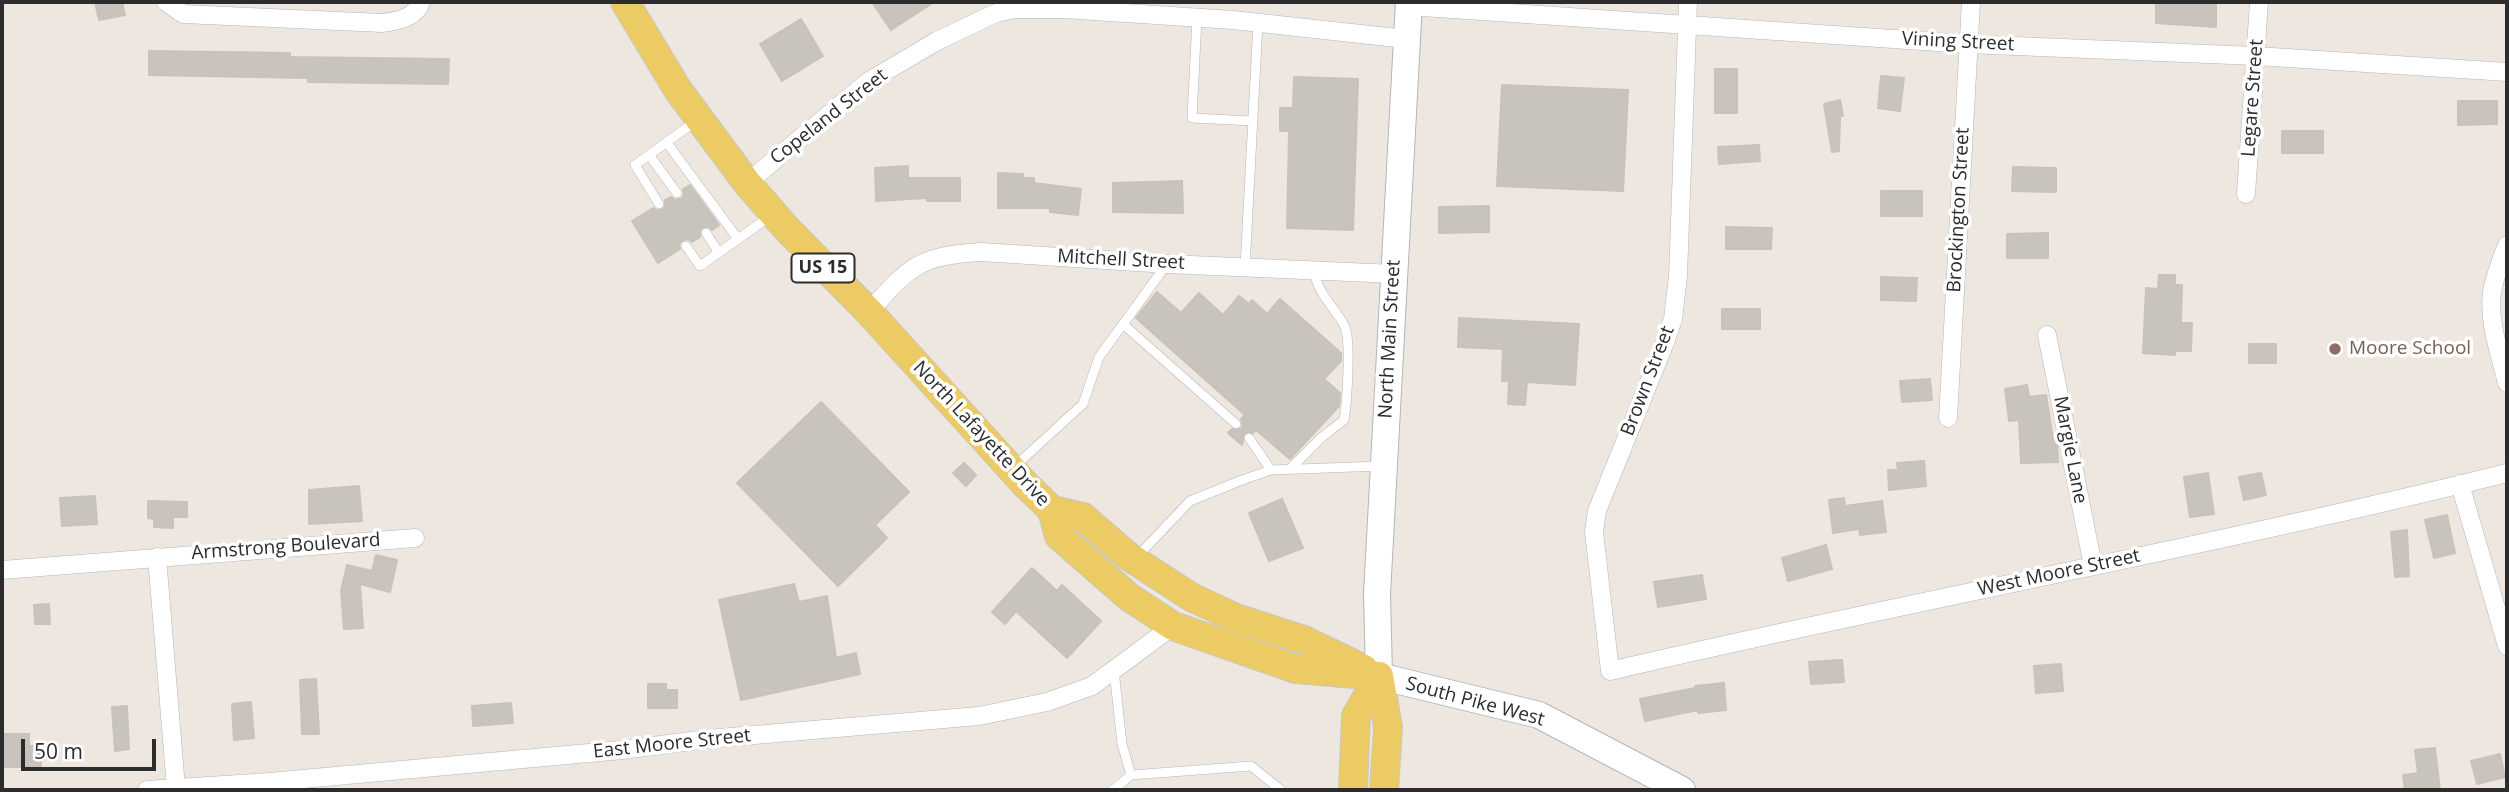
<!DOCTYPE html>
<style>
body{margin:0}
#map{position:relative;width:2509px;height:792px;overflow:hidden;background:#ede7df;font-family:"Open Sans",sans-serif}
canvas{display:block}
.frame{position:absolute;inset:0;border:4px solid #2c2c2c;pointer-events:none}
.scale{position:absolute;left:21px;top:739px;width:135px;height:32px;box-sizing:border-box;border:4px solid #2c2c2c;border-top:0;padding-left:9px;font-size:21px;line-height:24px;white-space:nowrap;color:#2c2c2c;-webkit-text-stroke:5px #fff;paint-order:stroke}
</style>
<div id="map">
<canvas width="2509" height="792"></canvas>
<div class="frame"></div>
<div class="scale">50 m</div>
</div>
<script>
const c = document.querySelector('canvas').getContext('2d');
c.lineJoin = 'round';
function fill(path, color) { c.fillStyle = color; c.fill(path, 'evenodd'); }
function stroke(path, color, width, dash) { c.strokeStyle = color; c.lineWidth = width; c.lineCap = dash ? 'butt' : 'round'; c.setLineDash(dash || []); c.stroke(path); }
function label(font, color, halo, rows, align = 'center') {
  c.font = font + ' "Open Sans",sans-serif'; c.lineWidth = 7; c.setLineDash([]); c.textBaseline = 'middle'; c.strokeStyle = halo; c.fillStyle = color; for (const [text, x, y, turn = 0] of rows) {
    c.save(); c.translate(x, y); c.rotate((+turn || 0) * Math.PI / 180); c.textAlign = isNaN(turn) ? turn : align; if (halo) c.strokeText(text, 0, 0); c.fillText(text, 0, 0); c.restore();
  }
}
const building = new Path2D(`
 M95,2H122L125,15L99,20Z
 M872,2H934L891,30Z
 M2156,2H2216V27L2156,23Z
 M801,19L823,56L782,81L760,44Z
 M149,51L290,53V57L449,59L448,84L308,82V78L149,75Z
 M1715,69H1737V113H1715Z
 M1881,76L1904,78L1900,111L1878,108Z
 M1294,77L1358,79L1353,230L1287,228L1289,131H1280V108H1293Z
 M1502,85L1628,90L1623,191L1497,186Z
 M1840,100L1843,116H1840L1839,151L1832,152L1824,104Z
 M2458,101H2497V124L2458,125Z
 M2282,131H2323V153H2282Z
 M1759,145L1760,161L1719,164L1718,147Z
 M908,166V178H960V201H927V198L876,201L875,168Z
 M2013,167L2056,168V192L2012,191Z
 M998,173L1023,174V178H1034V183L1081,189L1078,215L1050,212V208H998Z
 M1182,181L1183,213L1113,212V183Z
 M690,185L719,225L712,230L709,227H703L700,230V237L692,242L688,239L683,240L679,244L680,249L658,263L632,221L653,208L656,210H662L665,207V200L671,197L675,200L681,199L684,195L683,189Z
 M1881,191H1922V216H1881Z
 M1489,206V232L1439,233V207Z
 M1726,227L1772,228L1771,249H1726Z
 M2048,233V258H2007V234Z
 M2159,275H2175V285H2182L2181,323H2192L2191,351H2175V355L2143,353L2146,288L2158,289Z
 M1881,277L1917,278L1916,301L1881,300Z
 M1157,292L1181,313L1199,293L1223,315L1239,296L1249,304L1252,300L1267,314L1280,299L1341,353V361L1324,379L1340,393L1339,406L1290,459L1256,430L1253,433H1245L1242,445L1228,433L1232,429H1241L1243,425L1241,419L1245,415L1136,318Z
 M1722,309H1760V329H1722Z
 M1459,318L1579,324L1575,385L1527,382L1525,405L1508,404L1509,381H1502L1503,349L1458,347Z
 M2249,344H2276V363H2249Z
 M1930,379L1932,400L1902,402L1900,381Z
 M2027,385L2029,397L2046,395L2053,439H2056L2057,441L2058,462L2021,463L2019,420L2009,421L2005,389Z
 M821,402L909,492L875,525L887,538L838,586L737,483Z
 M1924,461L1926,486L1889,490L1888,470H1898L1897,463Z
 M964,463L976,475L966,486L953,473Z
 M2208,473L2214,514L2190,517L2184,477Z
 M2261,473L2266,495L2244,500L2239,477Z
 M359,486L362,521L309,524V490Z
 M95,496L97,524L62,526L60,498Z
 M1844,498L1845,506L1882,501L1886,532L1860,535L1859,529L1833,533L1829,500Z
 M1282,499L1303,548L1269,561L1249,513Z
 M148,501L187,502V517H173V528L154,527V519L148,518Z
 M2447,515L2455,553L2434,558L2425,520Z
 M2407,530L2409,576L2395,577L2391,532Z
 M1826,545L1832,569L1788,581L1782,558Z
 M376,555L397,560L390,592L360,584L363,628L344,629L341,591L347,565L372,571Z
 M1032,568L1057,591L1062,585L1101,621L1067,658L1016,611L1005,624L992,612Z
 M1702,575L1706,599L1658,607L1654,582Z
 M794,584L799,602L827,596L836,658L856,653L860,674L741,700L719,600Z
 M49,604L50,624H35L34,605Z
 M1842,660L1844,682L1811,684L1809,662Z
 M2061,664L2063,691L2036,693L2034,666Z
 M316,679L319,734H302L300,680Z
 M1724,683L1726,710L1698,713V710L1645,721L1640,699L1695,688V686Z
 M648,684H666V690H677V708H648Z
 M251,702L254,738L234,740L232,704Z
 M511,703L513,723L473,726L472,706Z
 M127,706L129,749L115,751L112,707Z
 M2,734H29V746H41V767H2Z
 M2435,748L2440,790H2405L2403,775L2418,773L2415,750Z
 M2500,754L2505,777L2477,784L2471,761Z`);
fill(building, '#c9c3be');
stroke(building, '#c8c2b8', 2);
const service = new Path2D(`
 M1197,18L1192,118L1253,121
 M667,143L738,239
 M649,155L677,193
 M659,204L635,165L696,121
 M706,233L719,253
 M686,246L700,266L772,215
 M1245,267L1258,23
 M1124,325L1236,424
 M1249,438L1271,470
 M1013,468L1083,404L1099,357L1167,264
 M1290,469L1322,437L1344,420C1347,403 1351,342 1345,327C1335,307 1317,294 1314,270
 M1136,558L1190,501L1242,480L1271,470L1382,466
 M1114,670L1122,744L1131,775L1251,766L1281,790
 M1113,790L1131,775`);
const minor = new Path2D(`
 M166,2L183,14L382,23C397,21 416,18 421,2
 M1688,2L1678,276L1673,319L1664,345L1597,511L1594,532L1610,671C1908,601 2210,547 2507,473
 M1408,6L1967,44L2256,56L2507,72
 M747,183L869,81L937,41L996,13L1016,9H1063L1233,20L1406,39
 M2246,194L2259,2
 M2507,245C2501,260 2495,275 2492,292C2488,322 2500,354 2507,383
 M869,312C910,266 918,256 981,252L1168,264L1394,274
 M2047,335L2093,566
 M1948,418L1971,2
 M2460,484L2507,646
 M157,557L176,788
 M2,570L415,538
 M147,790L270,782L622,750L707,739L979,716L1047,702L1092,686L1173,626`);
const secondary = new Path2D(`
 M1409,2L1377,594L1379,676L1539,715L1682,790`);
const primary = new Path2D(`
 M625,2L678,90L747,183L786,228L869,312L1025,484L1052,510L1059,536L1129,597L1173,626L1296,669L1379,676
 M1052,510L1083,517L1128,556L1191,597L1236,618L1304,640L1364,669
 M1379,676L1388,727L1384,790
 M1353,790L1356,716L1379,676`);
stroke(service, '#b2b5bf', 10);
stroke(minor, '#b2b5bf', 19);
stroke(secondary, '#b2b5bf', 28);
stroke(primary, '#c8c8c8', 30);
stroke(service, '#fff', 9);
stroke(minor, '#fff', 18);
stroke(secondary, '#fff', 26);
stroke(primary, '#eccb64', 28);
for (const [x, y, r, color] of [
 [2335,349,7,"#8d6e63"]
]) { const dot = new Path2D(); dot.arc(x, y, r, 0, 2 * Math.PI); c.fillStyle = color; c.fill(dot); stroke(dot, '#fff', 2.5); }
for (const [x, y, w] of [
 [823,268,63]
]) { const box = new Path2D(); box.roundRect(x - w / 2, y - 14.5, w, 29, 5); c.fillStyle = '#fff'; c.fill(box); stroke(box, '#2c2c2c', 2); }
label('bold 18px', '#2c2c2c', null, [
 ["US 15",823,268]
]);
label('19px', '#2c2c2c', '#fff', [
 ["Vining Street",1958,42,3],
 ["Legare Street",2253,98,-86],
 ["Copeland Street",829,117,-38],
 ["Brockington Street",1959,210,-87],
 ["Mitchell Street",1121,260,3],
 ["North Main Street",1390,339,-87],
 ["Brown Street",1648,381,-69],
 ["North Lafayette Drive",981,434,47],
 ["Margie Lane",2070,450,79],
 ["Armstrong Boulevard",286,547,-4],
 ["West Moore Street",2059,573,-12],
 ["South Pike West",1475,702,15],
 ["East Moore Street",672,744,-6]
]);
label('19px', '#785e54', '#fff', [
 ["Moore School",2349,349]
], 'left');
</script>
